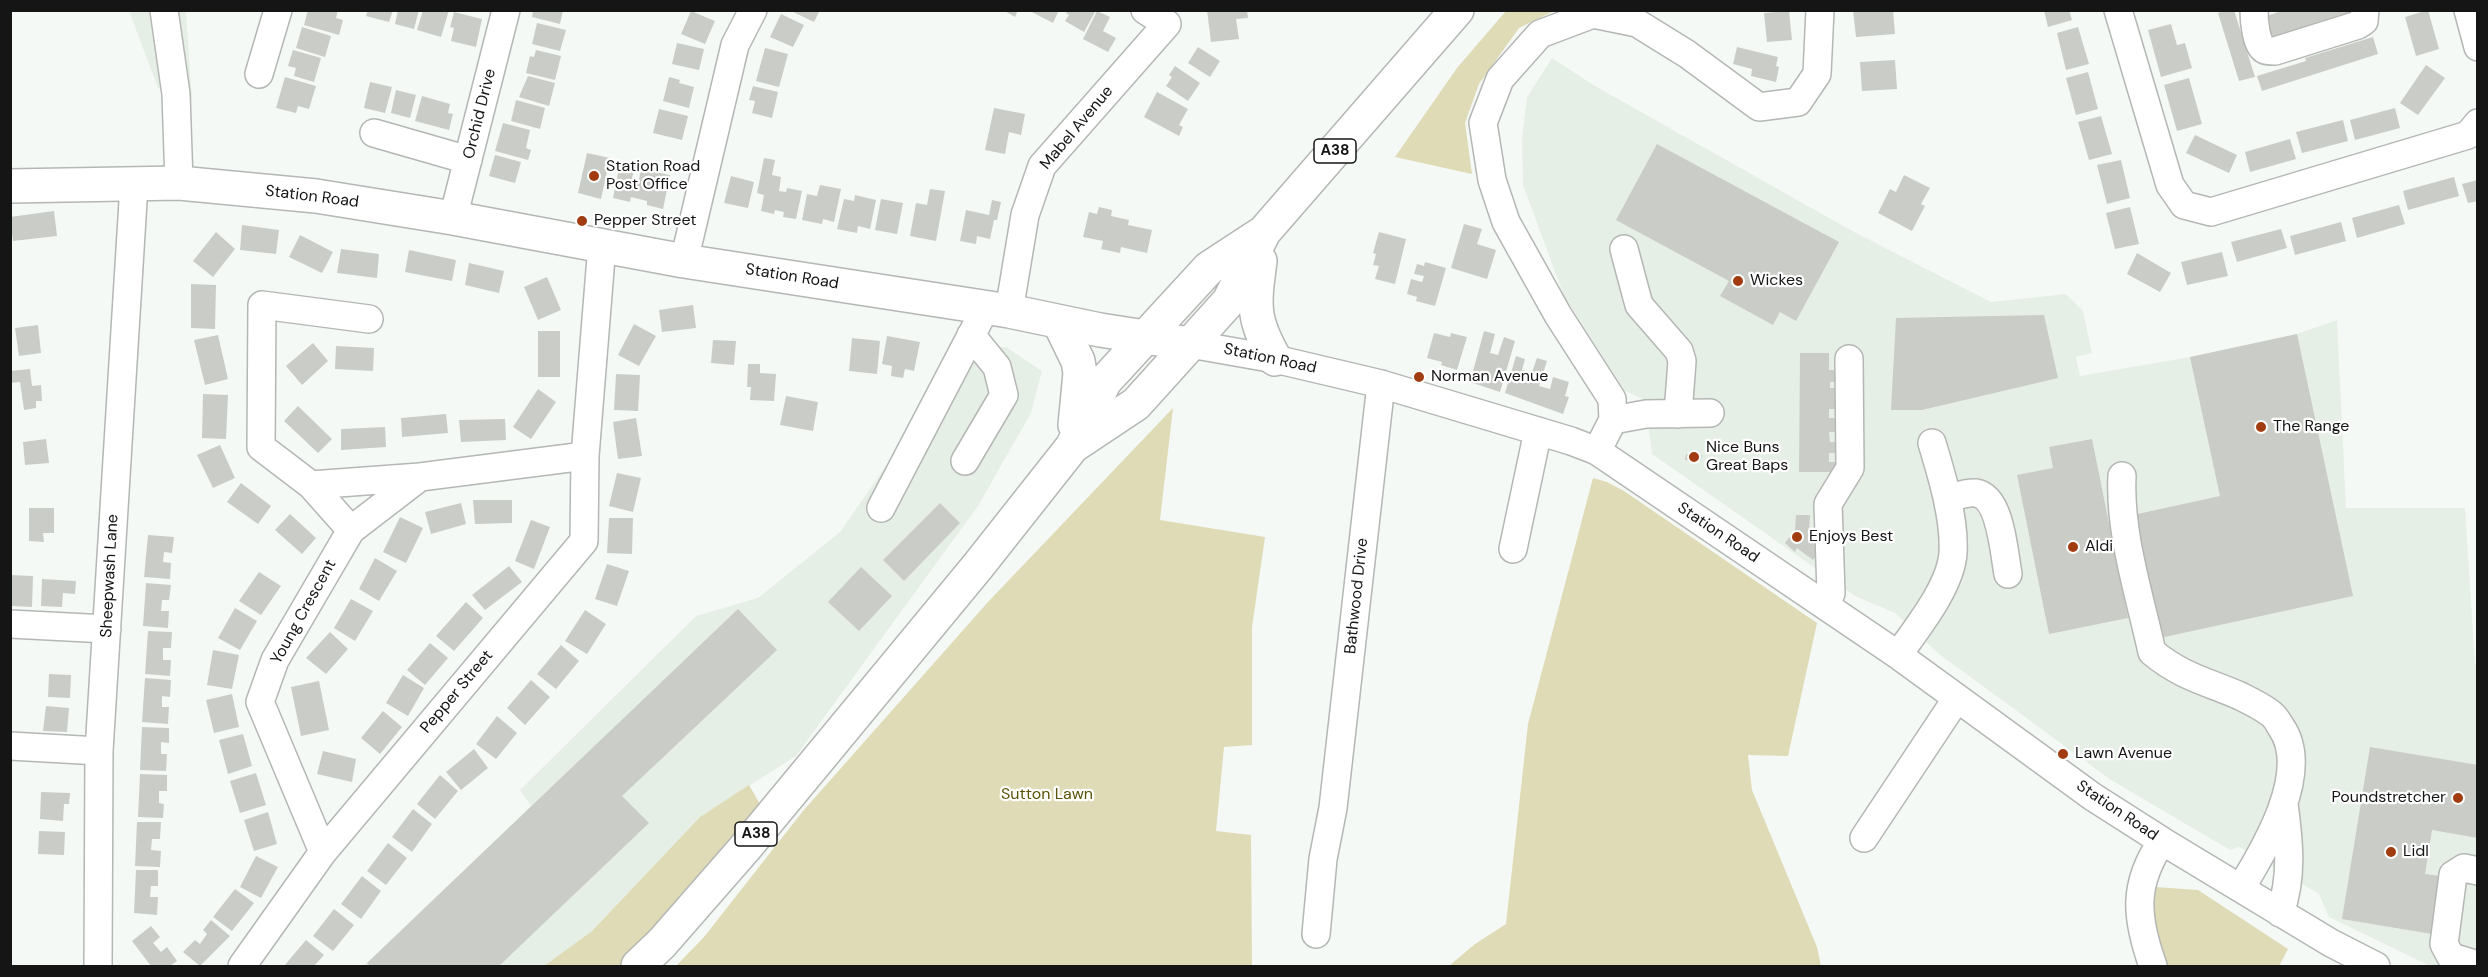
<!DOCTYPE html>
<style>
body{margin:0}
#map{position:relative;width:2488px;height:977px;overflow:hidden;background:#f5f9f5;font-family:"DM Sans",sans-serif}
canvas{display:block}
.frame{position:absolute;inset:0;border:12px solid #141514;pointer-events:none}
</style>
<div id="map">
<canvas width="2488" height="977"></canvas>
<div class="frame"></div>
</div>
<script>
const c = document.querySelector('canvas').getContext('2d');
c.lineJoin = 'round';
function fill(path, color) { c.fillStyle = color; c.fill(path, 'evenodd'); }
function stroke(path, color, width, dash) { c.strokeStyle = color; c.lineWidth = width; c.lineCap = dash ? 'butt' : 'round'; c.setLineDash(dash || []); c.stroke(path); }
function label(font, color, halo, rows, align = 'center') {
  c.font = font + ' "DM Sans",sans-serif'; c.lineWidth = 4.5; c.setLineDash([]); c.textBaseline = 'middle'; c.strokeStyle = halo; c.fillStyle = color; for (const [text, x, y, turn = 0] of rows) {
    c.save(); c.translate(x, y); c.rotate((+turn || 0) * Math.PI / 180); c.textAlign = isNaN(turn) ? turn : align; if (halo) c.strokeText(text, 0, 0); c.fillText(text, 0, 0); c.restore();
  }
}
fill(new Path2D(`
 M129,11H186L192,100L158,88Z
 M1552,58L1595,86L1854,232L1991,302L2066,294L2083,311L2092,353L2076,357L2080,376L2190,357L2297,334L2337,320L2346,508H2465L2475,664L2478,665L2477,966H2430L2329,917L2319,894L2239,847L2230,850L2111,780L1939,654L1895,613L1855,596L1652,454L1645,400L1625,391L1564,296L1523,185L1522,138L1527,97Z
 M950,347H1006L1042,371L1031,413L978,506L796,756L700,817L592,931L544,966H364L531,806L520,790L696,616L758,598L840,532L888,463Z`), '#e6efe5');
fill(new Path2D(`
 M1506,11H1554L1519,28L1479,84L1465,123L1472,174L1395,157L1457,68Z
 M1173,408L1160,520L1265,537L1252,627V745L1224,747L1216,831L1251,835L1252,966H676L704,937L803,811L988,602Z
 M1593,478L1607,482L1624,491L1817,623L1788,756L1748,755L1752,790L1817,947L1821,966H1449L1475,944L1506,924L1528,724Z
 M749,785L761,806L690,892L620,966H544L592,931L700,817Z
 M2155,887L2198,890L2288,949L2279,966H2168L2151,918Z`), '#dfdbb6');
fill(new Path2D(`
 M308,10H338L336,18L343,20L339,35L304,25Z
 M368,10H393L389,22L366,16Z
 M398,10H419L414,29L395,24Z
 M423,10H449L441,37L417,30Z
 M533,10H563L560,24L532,17Z
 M789,10H820L814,22Z
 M1003,10H1018L1015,17Z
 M1028,10H1059L1053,23Z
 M1068,10H1092L1095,12L1084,32L1065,21L1069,15L1066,13Z
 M1207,10H1247L1248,18L1236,19L1239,39L1211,42Z
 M1853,10H1893L1895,34L1856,37Z
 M2044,10H2069L2072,20L2048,27Z
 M2226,10H2234L2255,77L2239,81L2218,13Z
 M2284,10H2353L2356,19L2270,46L2261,18Z
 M2428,10L2439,49L2416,56L2405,17Z
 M691,11L715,21L705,44L681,34Z
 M1097,11L1110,17L1103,31L1116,38L1108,52L1083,39Z
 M1789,11L1792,40L1767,42L1764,13Z
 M454,12L482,19L476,47L451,41L454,28L450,27Z
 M781,14L804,25L793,47L770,37Z
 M537,23L566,30L560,51L532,44Z
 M2171,24L2177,45L2185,43L2192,68L2161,77L2148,30Z
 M302,27L331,36L325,57L296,48Z
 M2078,27L2089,64L2066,70L2057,33Z
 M2373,37L2378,54L2262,91L2257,76L2306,61L2305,58Z
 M677,43L704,49L699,70L672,64Z
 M1198,47L1220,61L1210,77L1188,63Z
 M1737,47L1778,57L1776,66L1779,67L1776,82L1751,76L1752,69L1733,64Z
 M765,48L788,54L779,87L756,81Z
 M293,50L321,58L314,82L294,76L296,68L288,66Z
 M536,50L561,56L555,80L526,73L530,56L534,57Z
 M1895,60L1897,89L1862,91L1860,62Z
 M2426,65L2445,78L2418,115L2400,103Z
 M1175,66L1200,83L1188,101L1166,86L1172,77L1169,75Z
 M2088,72L2098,109L2076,115L2066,78Z
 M528,76L555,83L549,106L519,97Z
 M285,77L316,86L309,109L298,106L296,113L276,108Z
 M669,77L680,80L679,83L694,87L689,108L663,101Z
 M2189,78L2202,124L2177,131L2164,85Z
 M370,82L392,87L385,113L364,108Z
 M753,86L778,92L772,118L752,113L755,101L749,100Z
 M396,90L416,95L410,118L391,113Z
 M1157,92L1188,109L1179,125L1183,127L1179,136L1144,117Z
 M422,96L450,104L448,113L453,114L449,130L415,121Z
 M516,100L545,108L540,129L511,121Z
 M994,108L1025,114L1021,135L1009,132L1005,154L985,150Z
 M2395,108L2400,128L2355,140L2350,120Z
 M659,109L688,116L682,140L653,133Z
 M2101,116L2112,154L2089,160L2078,122Z
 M2343,120L2348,141L2302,153L2296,132Z
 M503,123L530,130L526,148L531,150L528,160L495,151Z
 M2195,135L2237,155L2229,173L2186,153Z
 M2290,139L2296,159L2250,172L2245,152Z
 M1657,144L1839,242L1796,321L1780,312L1773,325L1720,296L1729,281L1616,220Z
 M587,153L610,158L601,199L578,193Z
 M495,155L521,162L515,183L489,176Z
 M764,158L775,160L772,175L781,177L779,191L786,192L787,188L802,191L796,219L783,217L784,212L775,210L774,214L761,211L764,195L757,193Z
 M2121,160L2130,198L2107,204L2097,165Z
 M620,163L635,167L632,178L639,179L641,169L670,175L663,209L647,205V201L631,197L630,202L613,198Z
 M1904,175L1930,188L1921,204L1925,206L1912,231L1878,213L1890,189L1896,192Z
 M731,176L754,182L748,208L724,203Z
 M2454,177L2459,196L2408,210L2403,191Z
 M2478,180V201L2468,203L2462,184Z
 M820,185L841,189L834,222L823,219L822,224L802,220L807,194L817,196Z
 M930,189L945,191L936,241L910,236L916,203L927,205Z
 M855,195L876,200L870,229L858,226L857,233L837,229L844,199L854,201Z
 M881,199L903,203L897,234L875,230Z
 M992,200L1001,202L997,220H994L990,239L977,236L976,244L960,241L966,210L989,215Z
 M2399,205L2405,224L2357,238L2352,218Z
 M1099,207L1112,210L1111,216L1129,220L1128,225L1152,230L1147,253L1121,247L1120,253L1101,249L1103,241L1083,237L1089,212L1097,214Z
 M2130,207L2139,244L2115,249L2106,213Z
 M54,211L57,236L13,241L10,217Z
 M2341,222L2346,241L2295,255L2290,236Z
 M1464,224L1482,229L1477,244L1496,250L1487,279L1451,268Z
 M242,225L279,230L276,254L240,250Z
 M2281,229L2287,248L2237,262L2231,242Z
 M216,232L235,249L213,277L193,261Z
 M1379,232L1406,239L1395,284L1375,279L1379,266L1373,265L1376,254L1373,253Z
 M300,235L333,252L322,273L289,257Z
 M341,249L379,254L377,278L337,273Z
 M409,250L456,260L452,281L405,272Z
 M2222,252L2228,276L2187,285L2181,262Z
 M2137,253L2171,273L2160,292L2127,274Z
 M1425,262L1446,268L1435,306L1416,301L1417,297L1407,294L1411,279L1422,282L1424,276L1414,274L1417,264L1424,266Z
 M469,263L504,271L499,293L465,285Z
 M547,277L561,310L538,320L524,287Z
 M191,284L216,285L215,329L191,328Z
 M693,305L696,328L662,332L659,310Z
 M2044,315L2058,378L1922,410H1891L1896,318Z
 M634,324L656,336L639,366L618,355Z
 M38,325L41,353L19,356L15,328Z
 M538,331H560V377H538Z
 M1484,331L1495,334L1490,353L1498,355L1504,337L1515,341L1500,392L1470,382Z
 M1434,333L1450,337L1451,333L1467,337L1457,370L1441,365L1442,362L1427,358Z
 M2297,334L2353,596L2160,638L2133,515L2220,496L2190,357Z
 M218,335L228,379L205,385L194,340Z
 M887,336L920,342L914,371L905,369L903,378L891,376L892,366L882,364Z
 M852,338L880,341L877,374L849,371Z
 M713,340L736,341L734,365L711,363Z
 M313,343L328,361L302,385L286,366Z
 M336,346L374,348L373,371L335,369Z
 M1800,353H1829V370H1839V382H1830V388H1838L1839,409H1829V418H1838V432H1829L1830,442H1837V453H1829V462H1837V472H1799Z
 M1516,356L1525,359L1522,370L1532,372L1537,358L1547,361L1539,386L1550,389L1553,377L1569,382L1565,396L1569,397L1563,414L1505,393Z
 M748,364H760V373L776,374L774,401L750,400L751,387H747Z
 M30,369L32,386L41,385L42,401H36V408L24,410L20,382L10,383V371Z
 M616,374L640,375L638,411L614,410Z
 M538,389L556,402L531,439L513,427Z
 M203,394L228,395L226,439L202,438Z
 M786,396L818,402L813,431L780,425Z
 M298,406L332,439L318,453L284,421Z
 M446,414L448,433L402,437L401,418Z
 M636,418L642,456L618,459L613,422Z
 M505,419L506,440L461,442L459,420Z
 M385,427L386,447L341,450V429Z
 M46,439L49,463L25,465L23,442Z
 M2092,439L2128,618L2049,634L2017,475L2053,468L2049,447Z
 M220,445L235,478L213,488L197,455Z
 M1686,454L1702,455L1701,461L1685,460Z
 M617,473L641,478L633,512L609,506Z
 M241,483L271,506L258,524L227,502Z
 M473,500H512V523L475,524Z
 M461,503L466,524L431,534L425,512Z
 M940,503L960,523L904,581L883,560Z
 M29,508H54V533H43L44,542L29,541Z
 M290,514L316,538L302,554L275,530Z
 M1796,515H1810L1809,532L1825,544L1813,560L1797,548L1795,552L1785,543L1795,530Z
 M400,517L423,528L406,563L383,552Z
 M609,518H633L632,554L607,553Z
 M531,520L550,527L534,569L515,561Z
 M148,535L174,537L172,553L164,552L163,562L171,563L170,579L144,577Z
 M375,558L397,571L379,601L359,589Z
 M607,564L629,571L617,606L595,599Z
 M509,566L522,582L485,610L472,595Z
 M861,567L892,596L859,631L828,602Z
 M259,572L281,586L261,615L239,601Z
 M10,575L33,576L32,607L11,606Z
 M42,579L76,581L75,594L63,593L62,607L41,606Z
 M146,583L171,585L169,600H162L161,611H169L168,628L143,626Z
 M351,599L373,611L355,641L334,628Z
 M466,602L483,618L454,651L436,636Z
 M235,608L257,621L240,650L218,638Z
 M738,609L777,650L622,796L649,823L499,966H370L367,963Z
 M585,610L606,624L587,654L565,641Z
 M148,631L172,632L171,648H163V660H171L170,676L145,674Z
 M330,632L348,649L326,674L306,658Z
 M430,643L448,658L425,685L407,670Z
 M561,645L579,661L556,689L537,674Z
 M213,650L239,655L232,689L207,685Z
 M49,674L71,675L70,698L48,697Z
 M403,675L424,688L408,716L386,703Z
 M145,678L171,680L170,697L162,696V707H169L168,724L142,722Z
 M531,680L550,697L525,725L507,708Z
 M319,681L329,730L301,736L291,687Z
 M232,694L239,727L214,733L206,700Z
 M46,706L69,708L67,732L43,731Z
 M383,711L402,727L380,754L361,738Z
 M497,716L517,733L496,759L476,744Z
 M142,727L169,728V743L161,742V754H167L166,771L140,770Z
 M243,734L252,766L228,774L219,740Z
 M2370,747L2478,765V838L2432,830L2425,874L2441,876L2432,934L2342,919Z
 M474,749L488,768L461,790L446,772Z
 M323,751L356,759L352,782L317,774Z
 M256,773L266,805L240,813L230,781Z
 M140,774L167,775V791H159V803L164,804L163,818L138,817Z
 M440,775L458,791L435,819L417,804Z
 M41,792L70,793L69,804H64L63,821L40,819Z
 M413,809L432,824L412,852L392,837Z
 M268,812L277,844L254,851L244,820Z
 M137,822H161L160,839H152L151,850L161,851L160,867L135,866Z
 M39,831L65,832L64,855L38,854Z
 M388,843L407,858L386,885L367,871Z
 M256,856L278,867L261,898L240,887Z
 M136,870H158V886H151L150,897H158L157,915L134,913Z
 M362,876L381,891L361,919L341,904Z
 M235,889L254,903L232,931L213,917Z
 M334,909L354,925L333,951L313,936Z
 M211,920L230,936L200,966L183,952L195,940L200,944L207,934L203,930Z
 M151,926L160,937L153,943L161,952L167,947L177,961L170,966H151L132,941Z
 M306,940L324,955L314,966H284Z`), '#caccc7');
const minor = new Path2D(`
 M164,10L176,94L179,183
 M2118,10L2170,185L2184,205L2211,212L2468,135L2478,123
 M2254,10C2254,20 2256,46 2265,50C2267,51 2273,51 2275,51L2358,25L2364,21L2365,10
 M2468,10L2478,47
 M259,74L278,10
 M374,133L468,160
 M453,218L506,10
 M1624,249L1639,305L1679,351L1682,361L1678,414
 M684,261L735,45L753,10
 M1009,311L1025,215L1042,166L1167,24L1145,10
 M1190,344L1275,359L1381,384L1571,441L1597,451L1898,655L2093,797L2162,841L2331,943L2376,966
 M1613,420L1646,414L1710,413
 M1597,451L1613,420L1612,399L1558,315L1506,222L1492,180L1483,123L1500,79L1540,34L1593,14L1637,23L1687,54L1759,107L1798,102L1817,74L1820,10
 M965,461L1004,395L997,367L971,335
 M2122,476C2119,533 2140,597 2152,652C2181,676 2205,681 2238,695C2248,700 2261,706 2270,713C2275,716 2278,722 2281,727C2312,771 2265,849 2241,888
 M311,485L420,477L585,456
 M1948,498C1956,496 1968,492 1976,493C2001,497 2004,553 2008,574
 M881,508L986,307
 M351,530L420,477
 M1513,549L1538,431
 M1826,605L1831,593L1828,504L1850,468L1849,359
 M10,624L107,629
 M1898,655C1917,628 1951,586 1953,553C1955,519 1942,476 1932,443
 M10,746L99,751
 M1864,838L1957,698
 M323,852L260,702L275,660L351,530L311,485L261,447L262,305L369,319
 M2478,871L2464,868L2453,875L2444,944L2451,957L2478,965
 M2280,913C2293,877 2289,841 2284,804
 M1316,934L1323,859L1333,808L1381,384
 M98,966L99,751L134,185
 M242,966L323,852L584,541L585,456L602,245
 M2153,966C2136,918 2132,885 2162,841`);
const major = new Path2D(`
 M10,186L179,183L316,196L453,218L684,261L1009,311L1100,330L1190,344`);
const highway = new Path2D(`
 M1260,261C1254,306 1252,319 1275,359
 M1059,322L1078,361L1080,373L1075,425
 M1073,446L1136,404L1229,301L1264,232L1457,10
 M638,966L662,943L745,848L978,566L1072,447L1105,381L1209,268L1264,232`);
stroke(minor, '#b4b7b4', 30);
stroke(major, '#b4b7b4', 36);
stroke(highway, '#b4b7b4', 36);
stroke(minor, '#fff', 27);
stroke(major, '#fff', 33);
stroke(highway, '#fff', 33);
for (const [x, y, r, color] of [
 [594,176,6,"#a13b10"],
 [582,221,6,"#a13b10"],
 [1738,281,6,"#a13b10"],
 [1419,377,6,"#a13b10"],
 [2261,427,6,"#a13b10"],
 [1694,457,6,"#a13b10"],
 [1797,537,6,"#a13b10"],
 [2073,547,6,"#a13b10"],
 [2063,754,6,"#a13b10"],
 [2458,798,6,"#a13b10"],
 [2391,852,6,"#a13b10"]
]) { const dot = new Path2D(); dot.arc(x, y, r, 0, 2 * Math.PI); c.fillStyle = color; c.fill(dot); stroke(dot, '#fff', 2); }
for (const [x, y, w] of [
 [1335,151,42],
 [756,834,42]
]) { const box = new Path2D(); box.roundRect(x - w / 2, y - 12, w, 24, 4.5); c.fillStyle = '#fff'; c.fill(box); stroke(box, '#141514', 1.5); }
label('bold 15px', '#141514', null, [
 ["A38",1335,151],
 ["A38",756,834]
]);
label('16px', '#141514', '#fff', [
 ["Orchid Drive",480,114,-76],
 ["Mabel Avenue",1077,128,-50],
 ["Station Road",312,197,7],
 ["Station Road",792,277,9],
 ["Station Road",1270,359,12],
 ["Station Road",1718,533,34],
 ["Sheepwash Lane",110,576,-87],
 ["Bathwood Drive",1357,596,-84],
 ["Young Crescent",304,612,-61],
 ["Pepper Street",457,692,-50],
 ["Station Road",2117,811,34]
]);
label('16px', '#141514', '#fff', [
 ["Station Road",606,167],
 ["Post Office",606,185],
 ["Pepper Street",594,221],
 ["Wickes",1750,281],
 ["Norman Avenue",1431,377],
 ["The Range",2273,427],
 ["Nice Buns",1706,448],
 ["Great Baps",1706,466],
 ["Enjoys Best",1809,537],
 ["Aldi",2085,547],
 ["Lawn Avenue",2075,754],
 ["Poundstretcher",2446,798,"right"],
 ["Lidl",2403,852]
], 'left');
label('16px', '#5b5207', '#fff', [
 ["Sutton Lawn",1047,795]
]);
</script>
